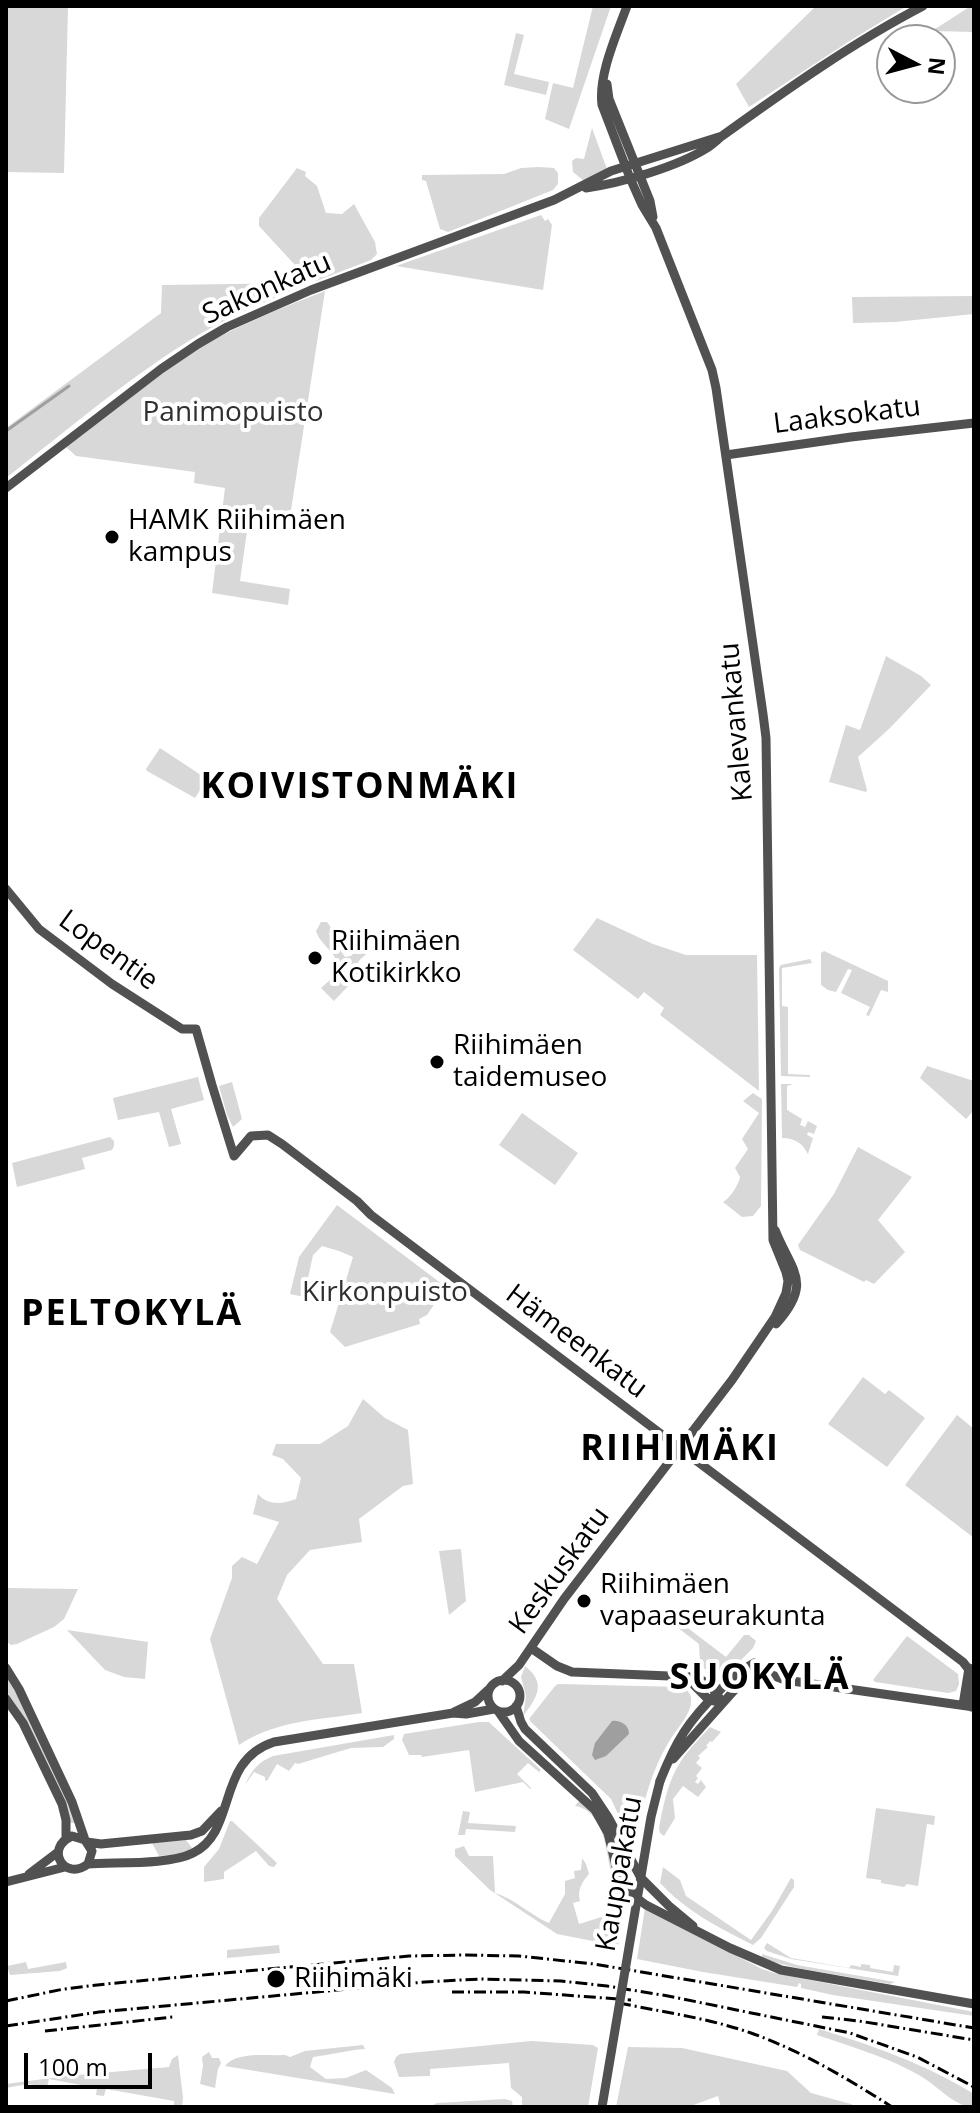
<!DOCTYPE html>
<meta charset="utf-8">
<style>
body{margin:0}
#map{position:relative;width:980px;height:2113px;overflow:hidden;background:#fff;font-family:"Open Sans",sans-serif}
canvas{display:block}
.frame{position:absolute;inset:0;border:8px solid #000;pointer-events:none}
.north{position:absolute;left:876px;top:24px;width:80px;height:80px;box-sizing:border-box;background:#fff;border:2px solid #999;border-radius:50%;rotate:96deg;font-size:22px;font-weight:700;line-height:32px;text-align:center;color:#000}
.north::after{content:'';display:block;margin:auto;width:28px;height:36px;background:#000;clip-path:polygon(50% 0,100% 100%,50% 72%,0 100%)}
.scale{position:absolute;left:24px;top:2053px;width:128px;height:36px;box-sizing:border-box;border:4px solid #000;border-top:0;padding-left:10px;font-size:24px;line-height:28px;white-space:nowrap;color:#000;-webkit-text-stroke:6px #fff;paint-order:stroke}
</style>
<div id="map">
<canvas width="980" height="2113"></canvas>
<div class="frame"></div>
<div class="north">N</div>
<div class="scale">100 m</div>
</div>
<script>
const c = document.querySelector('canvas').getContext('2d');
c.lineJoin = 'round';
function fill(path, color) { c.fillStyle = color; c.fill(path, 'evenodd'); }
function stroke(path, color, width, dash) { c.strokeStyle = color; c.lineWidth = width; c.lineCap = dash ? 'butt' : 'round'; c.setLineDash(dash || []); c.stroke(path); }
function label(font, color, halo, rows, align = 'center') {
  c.font = font + ' "Open Sans",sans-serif'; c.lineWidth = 8; c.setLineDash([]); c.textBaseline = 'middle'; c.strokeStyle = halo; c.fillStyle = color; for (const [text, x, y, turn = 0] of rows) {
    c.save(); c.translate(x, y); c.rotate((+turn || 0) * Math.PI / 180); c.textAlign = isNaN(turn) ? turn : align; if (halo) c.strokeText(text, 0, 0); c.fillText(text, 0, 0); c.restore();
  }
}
fill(new Path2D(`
 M6,6H68L64,173L6,172Z
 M593,6H611L569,129L545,119L553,83L573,88Z
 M816,6H907L848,42L749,107L736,84Z
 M971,6H974V32L932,31Z
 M516,33L524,35L514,74L549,82L546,95L504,85Z
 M592,128L607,169L584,181L573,172L572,161L576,158L584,159Z
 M539,167L554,168L558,173V184L553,190L448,232L440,229L426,181L422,180V175L504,174L521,168Z
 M297,168L306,172L305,176L317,186L326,213L342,214L354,204L375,242L377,254L371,260L316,281L306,277L259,226V218Z
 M541,215L545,221L548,219L552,225L543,290L396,266Z
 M300,283V287C266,302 232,315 200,334C133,374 67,430 6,478V428L161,313L162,285Z
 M325,291L291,510L247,531L240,581L290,589L288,605L212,593L225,488L194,483L195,472L76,456L66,447C111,413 157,372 206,344C244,323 284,307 325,291Z
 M974,296V314L895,322L853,323L852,297Z
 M886,656L921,676L931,685L890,728L858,757L867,790L866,792L829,782L846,725L860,730Z
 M160,748L207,779L195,798L147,771L146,769Z
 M597,918L653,944L686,955H757L759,1091L660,1015L664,1008L644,992L638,999L573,950Z
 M321,922H327L332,929L329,934L345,957L351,956L369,936L373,938C378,950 365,953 358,962C364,973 376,972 385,981L380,986L373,981L370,983C358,977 349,967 337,962C333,950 320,944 316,931Z
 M824,951L888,981V992L881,990L869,1016L866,1015L870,1007L841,993L852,970L848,969L836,992L828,990L821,985V953Z
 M810,959L812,963L782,968V1006L788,1007V1074L810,1075V1077L781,1076L779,968L781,965Z
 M340,971L351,983L334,1001L321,988Z
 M927,1066L974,1081V1110L966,1119L920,1078Z
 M198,1077L204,1100L171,1109L181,1144L169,1147L159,1112L118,1120L113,1098Z
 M232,1082L242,1119L233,1127L227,1115L219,1086Z
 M781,1084H793L787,1086V1110L802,1119L800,1125L805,1127L808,1121L817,1126L814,1134L808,1132L807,1135L813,1138L808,1154C802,1143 795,1138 782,1138Z
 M753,1093L762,1099L761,1206L753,1216L742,1217L723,1202C730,1198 738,1186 740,1177L735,1168L748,1149L742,1139L759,1113L743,1101Z
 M522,1113L578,1153L555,1185L499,1145Z
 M110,1137L114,1141V1146L112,1150L82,1158L85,1169L17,1187L12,1163Z
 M858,1147L912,1177L878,1220L905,1252L874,1284L866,1280L864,1282L800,1250L798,1245L834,1194Z
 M337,1205L446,1287L427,1315L419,1319L420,1324L345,1347L330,1332L353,1257L339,1251L322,1246L313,1255L304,1297L290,1294L299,1257Z
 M863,1377L885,1394L889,1390L925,1418L887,1467L828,1424Z
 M363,1399L385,1418L408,1430L413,1484L403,1486L359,1519L362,1542L310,1550L287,1575L277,1599L323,1664H354L362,1713C320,1720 276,1720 239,1745L210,1639L232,1578V1566L242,1557L257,1564L279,1522L253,1514L258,1494C268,1506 283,1504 296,1499L301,1478L283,1459L272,1455L276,1444H320L348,1426Z
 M957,1415L974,1429V1538L905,1485Z
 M461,1549L466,1601L449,1615L439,1551Z
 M6,1588L78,1589L64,1619L54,1627L17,1644L11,1645L6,1641Z
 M672,1616L726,1657L744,1635H749L756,1641L753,1648L726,1675L720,1677L710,1674L700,1664L699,1644L669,1621Z
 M67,1630L148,1642L145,1679L124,1677L105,1670Z
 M907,1636L958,1674L959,1684L956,1691L948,1693L875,1682L873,1680Z
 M525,1666C547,1683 537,1698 523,1716L526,1696L521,1677Z
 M6,1673L34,1727L76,1823H69L15,1705L6,1692Z
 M558,1684L682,1687C688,1690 692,1695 691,1702C691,1714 676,1730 670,1740C649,1774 642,1810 634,1848L611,1799L531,1722L529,1719L555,1686Z
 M479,1722H489L492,1725L541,1770L539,1772L528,1763L517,1774L531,1788L530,1789L523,1782L475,1792L469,1750L422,1757L421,1755H409L402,1740L404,1734Z
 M710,1727L721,1732L712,1742L710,1741L706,1746L708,1747L698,1756L700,1758L696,1763L702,1768L696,1776L698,1778L695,1782L698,1784L701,1780L706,1787L698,1797L683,1786L673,1799L675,1818L664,1836L660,1833L659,1828C663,1806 668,1780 681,1761C689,1749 700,1738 710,1727Z
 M394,1735V1739L383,1747L351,1748L298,1764L295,1763L289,1771L277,1764L267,1781L265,1780V1777L254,1772L245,1785C251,1771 258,1762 273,1756Z
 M578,1802H582L600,1822L627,1892L618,1946L557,1934L490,1890L455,1856V1849L464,1846L469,1856H493L495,1893C515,1899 530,1915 549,1923L565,1894V1881L575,1878L574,1871L581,1870L582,1858L586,1864L589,1874C582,1882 577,1890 580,1901L573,1903L579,1924L621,1911C618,1897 613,1882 610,1868C606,1846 602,1810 575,1806Z
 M876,1808L935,1816L934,1825L927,1824L918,1886L907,1884L904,1887L881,1883V1880L866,1878Z
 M463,1811L470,1812L468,1823L516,1826L515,1832L466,1829L465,1835H458Z
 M230,1821H232L277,1863L274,1867L269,1866L256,1851L224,1872V1879L204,1882V1867L219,1849Z
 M186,1840L193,1849L179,1854L159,1856L152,1843Z
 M663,1867L680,1880L686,1896L751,1940L772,1911L791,1878L794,1880V1887L761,1938L753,1945C719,1928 686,1911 660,1883Z
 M645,1908L762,1969L774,1973L974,2012V2016L833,1995L801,1988V1984L799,1983L797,1987L703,1972L637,1959Z
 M767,1943L791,1958L849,1968L851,1965L861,1967V1964L870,1965V1968L893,1972L894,1965L900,1966L898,1976L791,1959L767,1951L764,1948Z
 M279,1945L280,1953L227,1958V1950Z
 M762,1954L797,1965L895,1982L890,1984L797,1968L762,1959Z
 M26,1962L28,1969L66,1962L67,1968L60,1971L10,1975L7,1966Z
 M819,2029C874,2046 925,2064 974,2094V2107C958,2107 944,2093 931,2083C901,2061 852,2047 817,2035Z
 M531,2041L593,2045L598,2048L588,2107H522V2097L511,2088L509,2063L430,2069V2076L399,2077L394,2062L396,2057L400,2054Z
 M363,2045L365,2049C347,2050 331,2055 313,2057L310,2067L326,2079L346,2078L366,2070L392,2088L395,2094L225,2066C236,2051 268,2056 285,2055L290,2057L305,2051Z
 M628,2047L682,2048L787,2071L811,2093L851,2104L855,2107H721L718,2096L688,2107H616Z
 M209,2052L212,2058H219L221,2063L218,2069L215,2088L200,2084L203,2066L202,2057Z
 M178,2055L183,2098L182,2107H174V2101L106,2089L104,2096L96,2095L97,2088L49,2079L47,2087L27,2084L6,2088V2084L66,2076L169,2067L172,2059Z
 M505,2099L512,2101L513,2107H507L506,2105L477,2107V2105L465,2107H429L437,2103Z`), '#d8d8d8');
fill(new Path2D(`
 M612,1721C620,1720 629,1725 629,1734L606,1756L595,1760L592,1755L595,1743Z`), '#9f9f9f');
stroke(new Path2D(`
 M6,431L69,386`), '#9f9f9f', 3);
stroke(new Path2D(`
 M607,84L609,99L650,201L653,217
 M586,188C621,183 677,167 707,148C713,144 717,140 722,136C786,90 852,43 923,6
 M726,455L851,437L974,423
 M6,488L161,369L198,344L227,327L311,290L554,200L611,171L722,136
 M6,889L39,929L112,984L182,1029H196L212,1085L234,1156
 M234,1156L251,1136L268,1135L282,1144L357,1201L371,1215L963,1662L973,1675L971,1707
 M775,1230C791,1271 814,1282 776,1324
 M531,1648L557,1666L572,1672L694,1677C707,1681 716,1690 722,1703
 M754,1663L772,1675L785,1680L974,1707
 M6,1668L19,1689L72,1802L85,1840
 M685,1676L709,1700L715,1701
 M488 1696a16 16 0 1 1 32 0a16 16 0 1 1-32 0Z
 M502,1681L519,1665L564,1599L732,1380L775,1317L786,1293L788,1281L786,1272L773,1240L766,738L763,714L716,388L712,370L656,228L642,205L630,178L602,105C598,75 617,34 627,6
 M6,1699L23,1723L62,1804L66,1820V1839
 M963,1705L969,1668
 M516,1706L521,1722L525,1729L592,1793L608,1817L641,1878L669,1906L693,1926
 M498,1711L519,1741L595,1810L608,1833L616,1866L622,1879L634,1896L646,1905L730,1948L781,1970L974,2004
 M454,1712L475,1702L488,1690
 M673,1759L746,1677L753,1664
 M660,1781C676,1741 688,1721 719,1691C730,1680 740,1670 754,1663
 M87,1842L101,1844L191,1835L202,1831L221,1811
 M88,1864L92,1851L85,1840L72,1836C44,1848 64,1882 88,1864C116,1862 170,1865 193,1853C238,1831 215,1761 274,1742L453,1713L466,1714L494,1709
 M29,1874L58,1852
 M6,1882L65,1867`), '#515151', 9);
stroke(new Path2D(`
 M452,1992H524L631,2000
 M6,2001L64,1989L106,1984L409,1956L466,1955L519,1956L594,1964L974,2028
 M619,2003C663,2012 708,2018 751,2033C801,2051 847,2078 892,2107
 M822,2017L859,2021L974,2040
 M6,2026L99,2012L425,1982L480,1979L561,1981L607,1986L668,1996L850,2033L917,2057L974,2087
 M45,2031L173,2017`), '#000', 3, [12, 4, 2, 4]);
stroke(new Path2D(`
 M602,2107L651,1817L660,1781`), '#515151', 9);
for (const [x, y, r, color] of [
 [112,537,8,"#000"],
 [315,958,8,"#000"],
 [437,1062,8,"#000"],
 [584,1601,8,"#000"],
 [276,1979,10,"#000"]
]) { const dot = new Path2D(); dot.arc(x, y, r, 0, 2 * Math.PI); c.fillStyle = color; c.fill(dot); stroke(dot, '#fff', 3); }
label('28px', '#000', '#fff', [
 ["Sakonkatu",267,289,-24],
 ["Laaksokatu",847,416,-7],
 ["Kalevankatu",737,722,-95],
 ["Lopentie",108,951,36],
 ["Hämeenkatu",576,1342,37],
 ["Keskuskatu",560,1571,-54],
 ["Kauppakatu",620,1874,-80]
]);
label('28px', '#2f2f2f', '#fff', [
 ["Panimopuisto",233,413],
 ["Kirkonpuisto",385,1293]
]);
label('28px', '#000', '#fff', [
 ["HAMK Riihimäen",128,521],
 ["kampus",128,553],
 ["Riihimäen",331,942],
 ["Kotikirkko",331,974],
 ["Riihimäen",453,1046],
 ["taidemuseo",453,1078],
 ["Riihimäen",600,1585],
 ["vapaaseurakunta",600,1617],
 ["Riihimäki",294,1979]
], 'left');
c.letterSpacing = '2px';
label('bold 36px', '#000', '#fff', [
 ["KOIVISTONMÄKI",360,788],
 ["PELTOKYLÄ",132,1315],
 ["RIIHIMÄKI",680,1450],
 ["SUOKYLÄ",760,1679]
]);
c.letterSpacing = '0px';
</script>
